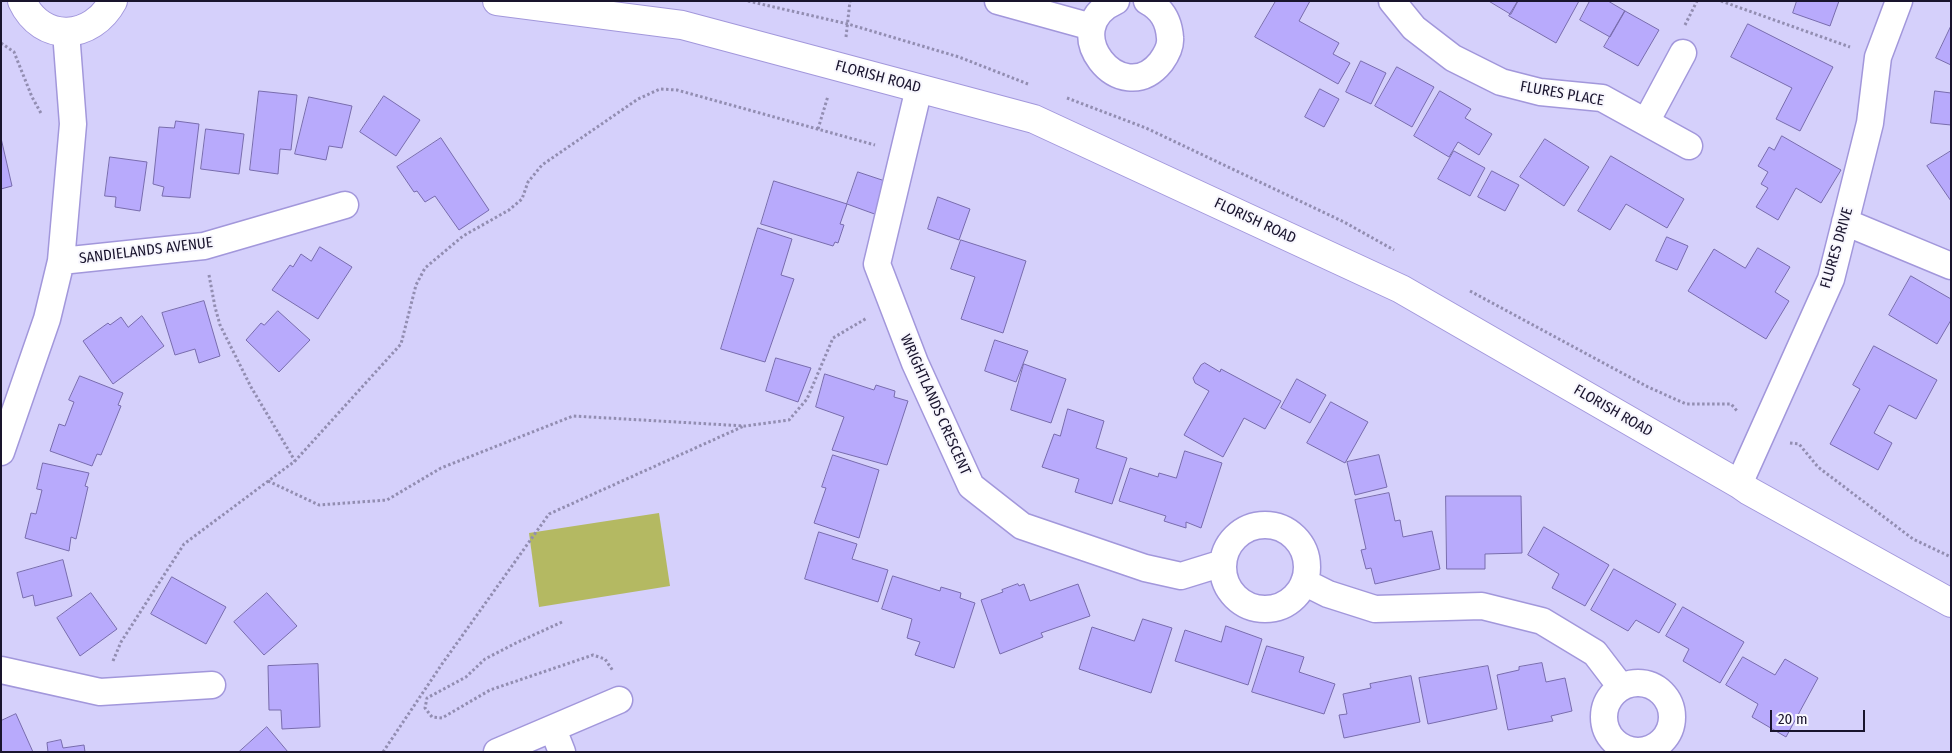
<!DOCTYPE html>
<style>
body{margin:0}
#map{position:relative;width:1952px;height:753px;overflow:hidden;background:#d5d0fb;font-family:"Fira Sans Condensed",sans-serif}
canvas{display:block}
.frame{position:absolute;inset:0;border:2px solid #19142d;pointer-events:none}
.scale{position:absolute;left:1770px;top:710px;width:95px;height:22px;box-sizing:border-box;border:2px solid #19142d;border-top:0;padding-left:6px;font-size:15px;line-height:18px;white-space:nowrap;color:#19142d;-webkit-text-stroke:4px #f7f6fd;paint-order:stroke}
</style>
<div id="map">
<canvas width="1952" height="753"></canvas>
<div class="frame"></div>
<div class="scale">20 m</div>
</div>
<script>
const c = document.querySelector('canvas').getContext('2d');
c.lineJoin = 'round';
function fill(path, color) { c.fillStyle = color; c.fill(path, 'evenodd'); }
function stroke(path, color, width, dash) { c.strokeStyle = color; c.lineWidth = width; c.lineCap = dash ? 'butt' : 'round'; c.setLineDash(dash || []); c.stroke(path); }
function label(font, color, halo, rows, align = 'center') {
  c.font = font + ' "Fira Sans Condensed",sans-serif'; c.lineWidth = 4; c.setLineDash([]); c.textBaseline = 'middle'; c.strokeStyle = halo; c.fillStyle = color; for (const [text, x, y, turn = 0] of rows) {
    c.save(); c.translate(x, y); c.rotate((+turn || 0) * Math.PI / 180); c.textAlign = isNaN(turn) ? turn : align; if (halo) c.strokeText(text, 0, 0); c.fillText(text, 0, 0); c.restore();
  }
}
fill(new Path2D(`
 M659,513L670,586L539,607L529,533Z`), '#b4b962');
const building = new Path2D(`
 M1276,1H1310L1299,21L1339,43L1333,54L1350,63L1338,84L1255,37Z
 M1489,1H1518L1511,14Z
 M1518,1H1579L1556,43L1509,16Z
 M1590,1H1608L1625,11L1610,37L1580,20Z
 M1797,1H1839L1830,26L1793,13Z
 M1625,11L1659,30L1638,66L1604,47Z
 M1748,24L1833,67L1800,131L1776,119L1792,88L1731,57Z
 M1951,26V65L1936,58Z
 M1361,61L1386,73L1371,104L1346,92Z
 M1397,67L1434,87L1412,127L1375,106Z
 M1320,89L1339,99L1324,127L1305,117Z
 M259,91L297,95L291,150L280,149L278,174L250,170Z
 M1440,91L1471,109L1465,118L1492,134L1479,155L1458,142L1449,157L1414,136Z
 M1935,91L1951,93V125L1931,123Z
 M384,96L420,120L396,156L360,132Z
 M309,97L352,106L342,148L329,146L326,160L295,154Z
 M176,121L199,124L190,198L162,196L164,187L153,184L159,127L174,128Z
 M206,129L244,134L239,174L201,169Z
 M1782,136L1841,170L1821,203L1796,188L1778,220L1756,207L1768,188L1761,184L1768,172L1758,166L1769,147L1774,150Z
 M1,138L12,186L1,189Z
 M441,138L489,210L459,230L435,196L425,202L417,191L414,192L397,167Z
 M1545,139L1589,167L1564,206L1520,177Z
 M1454,151L1485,168L1470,196L1438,179Z
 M1951,151V201L1927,166Z
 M1611,156L1684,199L1667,228L1626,204L1610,230L1578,211Z
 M110,157L147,162L140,211L115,207L116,197L105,196Z
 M1492,171L1519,185L1505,211L1478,197Z
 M858,172L891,183L880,216L847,204Z
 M774,181L847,204L840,224L844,225L838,243L835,242L833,246L761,224Z
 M938,197L970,209L959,240L928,229Z
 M758,228L792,239L781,275L794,279L765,362L721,349Z
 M1667,237L1688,246L1677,270L1656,261Z
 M961,240L1026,261L1003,333L961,319L975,277L951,269Z
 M320,247L352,267L318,319L272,290L290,265L293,267L301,254L311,261Z
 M1758,248L1790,267L1775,292L1789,301L1766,339L1688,291L1714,249L1745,268Z
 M1911,276L1951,299V320L1937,344L1889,315Z
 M204,301L220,356L199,363L195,349L175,355L162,313Z
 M278,311L310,340L279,372L246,340L261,323L264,325Z
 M142,316L164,346L113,384L83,341L108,323L110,325L121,317L128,327Z
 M995,340L1028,351L1016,382L985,371Z
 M1874,346L1937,380L1916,419L1889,405L1874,433L1892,443L1878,470L1830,444L1860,389L1853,385Z
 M776,358L811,368L798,402L766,391Z
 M1205,363L1220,372L1221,369L1281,401L1265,429L1244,418L1223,457L1184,435L1209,391L1195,383L1193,378L1201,365Z
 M1024,364L1066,379L1051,423L1011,410Z
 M825,374L874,390L876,385L895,391L894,397L908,401L887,465L832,450L844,417L816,407Z
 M80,376L123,393L118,405L121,406L101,455L97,454L92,466L50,451L59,424L65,426L74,402L69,400Z
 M1297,379L1326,395L1310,423L1281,408Z
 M1331,402L1368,422L1345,463L1307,443Z
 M1068,409L1104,421L1096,448L1127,458L1112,504L1075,492L1079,479L1042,467L1054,434L1060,436Z
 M1185,451L1222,463L1201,528L1186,522V528L1164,521L1166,516L1119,501L1130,468L1158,477L1159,473L1176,478Z
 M833,455L879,470L859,538L814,523L826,488L822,487Z
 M1379,455L1387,487L1355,495L1347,462Z
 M43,463L89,473L85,486L88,487L76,539L71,537L69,551L25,538L31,513L36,514L42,490L37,489Z
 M1389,493L1395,521L1400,520L1403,537L1432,531L1440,569L1375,584L1371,568L1366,569L1361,550L1366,549L1355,500Z
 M1446,496H1521L1522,553L1485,554V569H1447Z
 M1544,527L1609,565L1585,606L1552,588L1559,574L1528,555Z
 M819,532L857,544L852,559L888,570L878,602L805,579Z
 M63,560L72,596L35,606L33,595L23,598L17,573Z
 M1614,569L1676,604L1659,633L1636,620L1628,631L1591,610Z
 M893,576L940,591L941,587L961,593L960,598L975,603L954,668L915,655L920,642L907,638L912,619L882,609Z
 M172,577L226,607L206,644L151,614Z
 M1018,584L1019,586L1024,584L1030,601L1078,584L1090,616L1041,633L1043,637L1000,654L981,600L1003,592L1002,590Z
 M91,593L117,629L80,656L57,618Z
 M267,593L297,626L264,655L234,622Z
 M1683,607L1744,642L1720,683L1683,661L1689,649L1666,636Z
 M1143,619L1172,628L1151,693L1079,669L1092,627L1134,641Z
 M1226,626L1262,639L1248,685L1175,661L1185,630L1221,642Z
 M1267,646L1304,657L1299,672L1335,684L1324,714L1252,692Z
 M1743,657L1775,675L1785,659L1818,678L1786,737L1752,717L1758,704L1726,685Z
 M1542,663L1546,682L1565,678L1572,711L1551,716L1553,721L1508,730L1497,675L1519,670V667Z
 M318,664L320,727L282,729L281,710H269L268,666Z
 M1488,666L1497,709L1428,724L1419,678Z
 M1411,676L1420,722L1344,738L1339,715L1347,714L1343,694L1371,688L1370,684Z
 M16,714L33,752H1V721Z
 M267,727L288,752H239Z
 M61,740L63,748L84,745L85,752H48L47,743Z`);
fill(building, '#b8aafc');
stroke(building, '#786cad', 1);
const street = new Path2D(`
 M998,1L1092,27
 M1116,1C1055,28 1121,112 1161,62C1166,55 1171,47 1170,38C1169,21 1162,9 1147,1
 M1392,1L1414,28L1453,58L1501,82L1540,92L1602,98L1689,146
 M919,88L877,264L915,363L971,486L1022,526L1145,568L1181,576L1223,563
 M1646,122L1683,53
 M1845,222L1951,266
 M61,261L204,246L345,205
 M1,452L47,319L61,261L73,124L66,32
 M1739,484L1831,279L1870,123L1878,57L1899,1
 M1223 567a42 42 0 1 1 84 0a42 42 0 1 1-84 0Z
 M1304,582L1328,594L1375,609L1482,606L1542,621L1595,653L1621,687
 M1,670L100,692L212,685
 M1604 717a34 34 0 1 1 68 0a34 34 0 1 1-68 0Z
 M553,729L562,752
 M497,752L619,700`);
const secondary = new Path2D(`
 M22,1C42,44 92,40 113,1
 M497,1L682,25L1034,119L1401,289L1739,484L1749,491L1951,603`);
stroke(street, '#a297db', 29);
stroke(secondary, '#a297db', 30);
stroke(new Path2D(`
 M748,1L848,24L959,57L1028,84
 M1721,1L1850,47
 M1685,25L1697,1
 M846,37L850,1
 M1,43L14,52L32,97L42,115
 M1067,98L1146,128L1344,222L1394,250
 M818,129L828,96
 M209,275L215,307L220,325L251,387L295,461
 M1470,291L1648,387L1686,404H1731L1738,412
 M1790,443L1799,444L1818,467L1913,539L1951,557
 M268,481L319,505L387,500L441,468L573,416L745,426L789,420L807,399L833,338L867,318
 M562,622L516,643L485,659L466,677L427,698L425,708L432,717L442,718L490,690L593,655L605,659L613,671
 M113,661L121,642L184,544L295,461L401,344L416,285L425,268L463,236L509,210L522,199L528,182L542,165L638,99L660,89L677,90L875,145
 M383,752L442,664L549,514L744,426`), '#928db1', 3, [2.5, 2.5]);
stroke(street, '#fff', 26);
stroke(secondary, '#fff', 28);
label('15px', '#19142d', '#f7f6fd', [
 ["FLORISH ROAD",878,77,15],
 ["FLURES PLACE",1562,94,10],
 ["FLORISH ROAD",1255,221,25],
 ["FLURES DRIVE",1837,248,-74],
 ["SANDIELANDS AVENUE",146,251,-7],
 ["WRIGHTLANDS CRESCENT",935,405,66],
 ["FLORISH ROAD",1613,411,30]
]);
</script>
